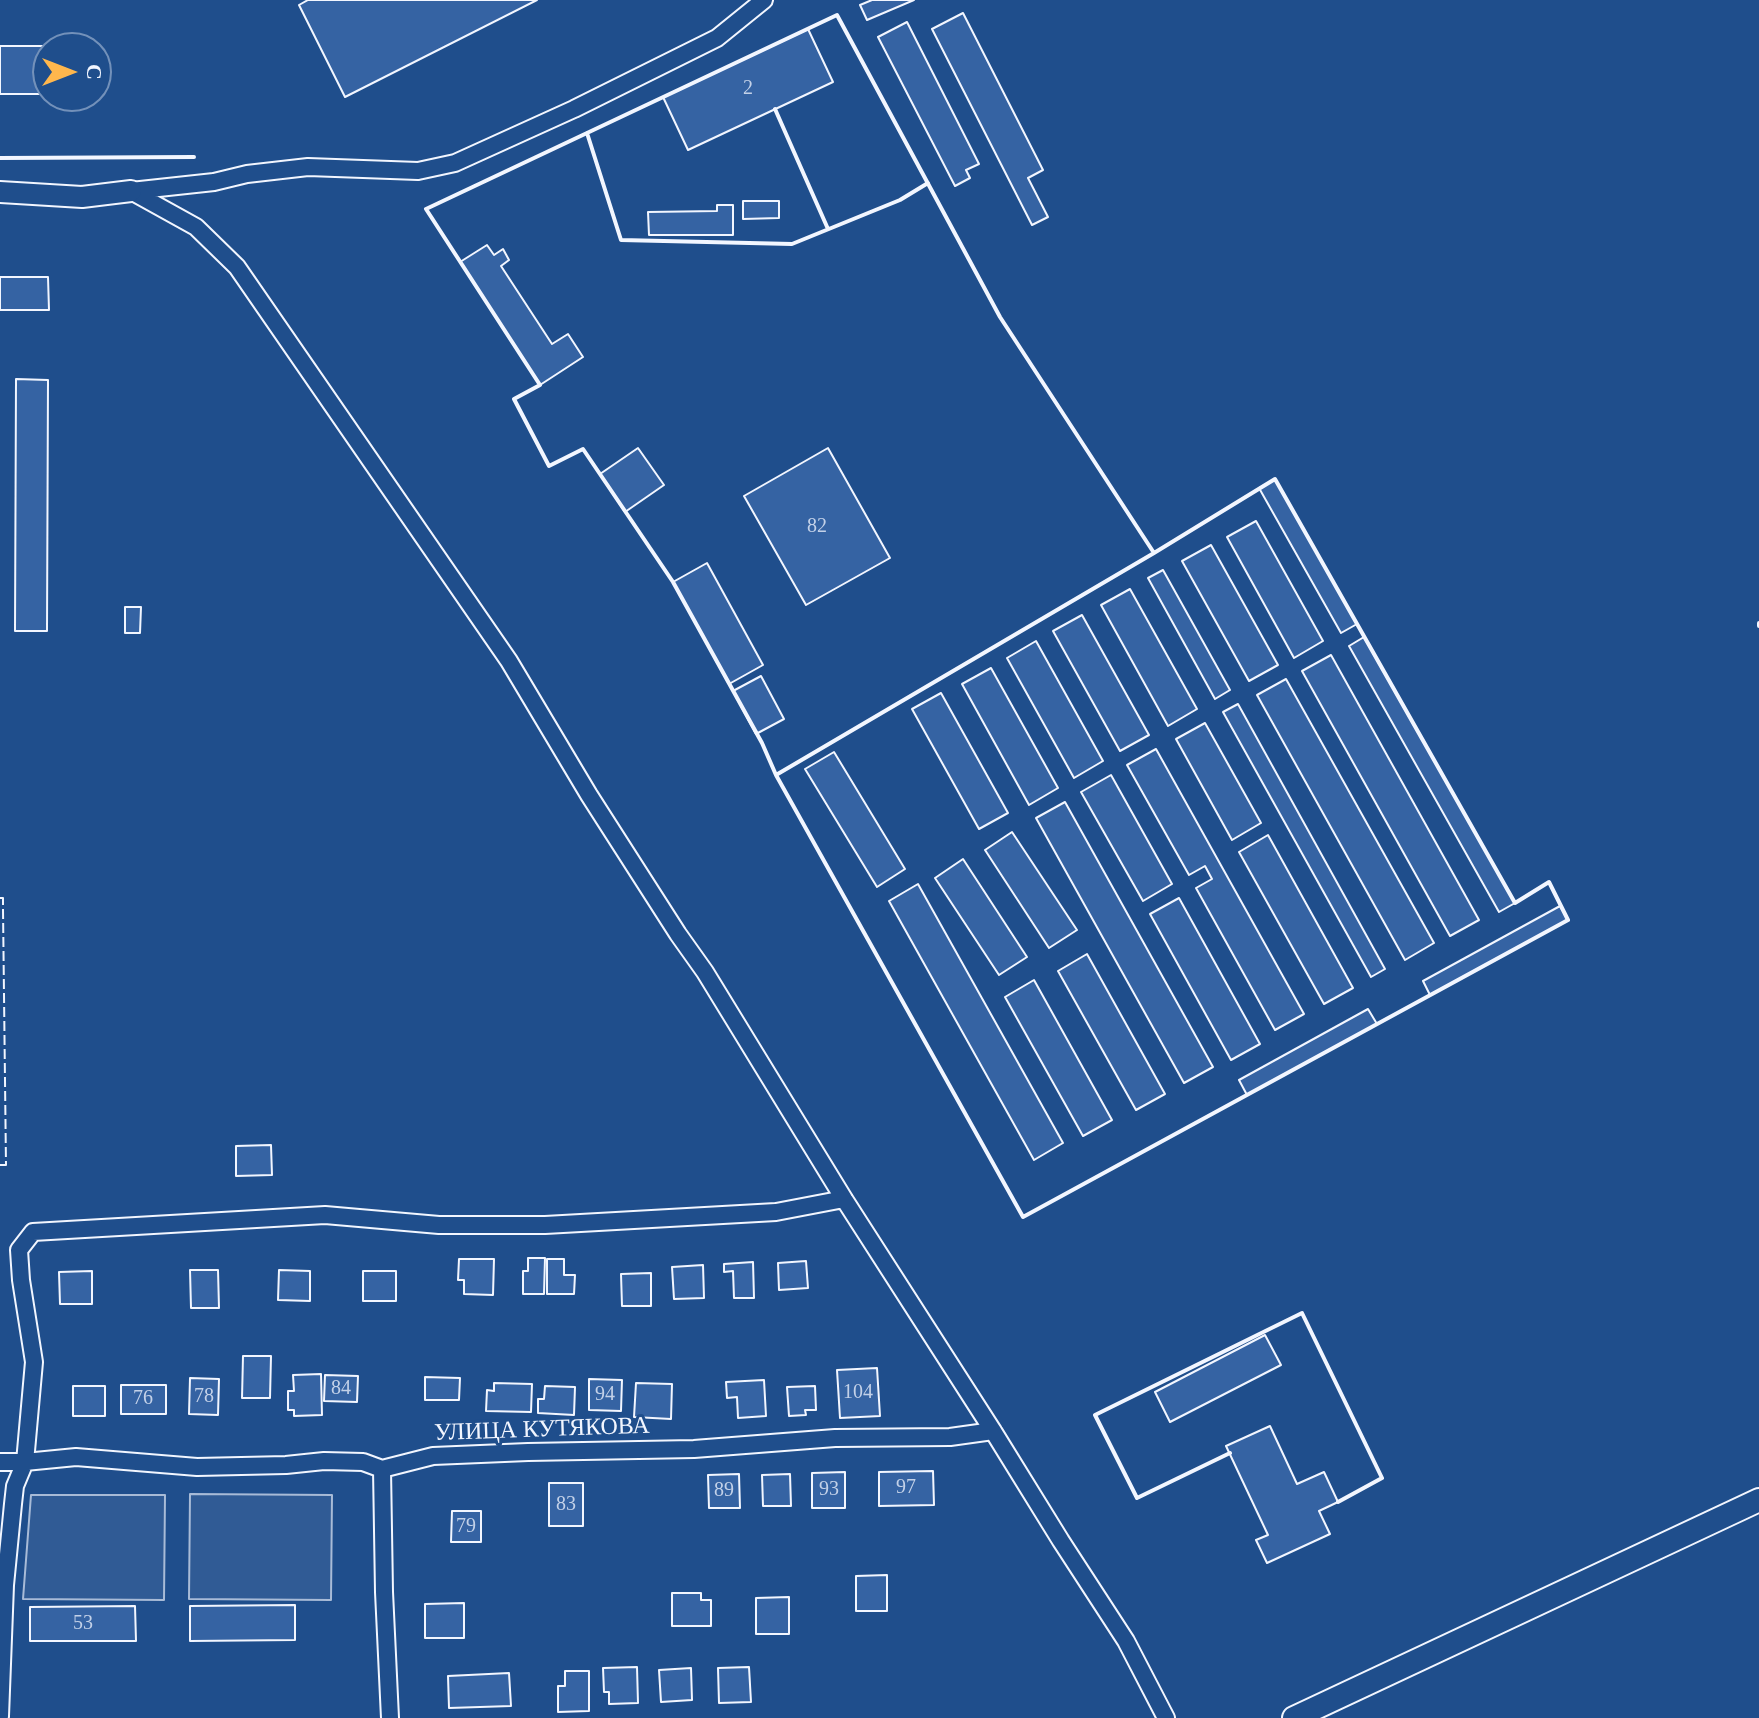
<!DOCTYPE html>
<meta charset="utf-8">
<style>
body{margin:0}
#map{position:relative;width:1759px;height:1718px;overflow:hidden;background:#1f4e8c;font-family:"Times New Roman",serif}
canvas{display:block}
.north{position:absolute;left:32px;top:32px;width:80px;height:80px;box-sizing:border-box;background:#1f4e8c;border:2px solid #7391ba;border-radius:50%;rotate:90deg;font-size:22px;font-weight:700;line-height:32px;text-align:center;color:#f2f6ff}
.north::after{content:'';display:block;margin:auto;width:28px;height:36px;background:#ffb74d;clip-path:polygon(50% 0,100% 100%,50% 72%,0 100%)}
</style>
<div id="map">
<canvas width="1759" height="1718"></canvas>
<div class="north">С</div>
</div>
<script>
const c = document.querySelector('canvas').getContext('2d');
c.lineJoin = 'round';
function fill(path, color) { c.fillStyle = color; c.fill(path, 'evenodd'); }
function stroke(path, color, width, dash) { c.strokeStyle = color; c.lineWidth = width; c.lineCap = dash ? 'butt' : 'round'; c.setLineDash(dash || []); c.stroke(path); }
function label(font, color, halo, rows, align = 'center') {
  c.font = font + ' "Times New Roman",serif'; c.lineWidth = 6; c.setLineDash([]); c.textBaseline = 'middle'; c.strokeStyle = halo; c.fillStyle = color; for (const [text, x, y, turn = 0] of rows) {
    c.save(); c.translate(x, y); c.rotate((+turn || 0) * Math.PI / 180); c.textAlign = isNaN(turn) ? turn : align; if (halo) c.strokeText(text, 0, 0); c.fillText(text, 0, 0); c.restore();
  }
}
const built = new Path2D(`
 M190,1494L332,1495L331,1600L189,1599Z
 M31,1495H165L164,1600L23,1599Z`);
fill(built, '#305b95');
stroke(built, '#a8bbd7', 2);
const building = new Path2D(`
 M308,0H537L345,97L299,5Z
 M872,0H914L867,20L860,5Z
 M963,13L1043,170L1028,178L1048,217L1032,225L932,29Z
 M907,22L979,164L966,170L970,178L955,186L878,37Z
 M808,29L833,82L688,150L663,97Z
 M0,46H74V48H48V94H0Z
 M743,201H779V218L743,219Z
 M717,205H733V235H649L648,212L717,211Z
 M487,245L494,255L503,249L509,260L501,266L552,344L568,334L583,357L540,385L460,262Z
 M0,277H48L49,310H0Z
 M16,379L48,380L47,631H15Z
 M638,448L664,485L625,512L600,474Z
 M828,448L890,558L806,605L744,496Z
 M1275,479L1357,624L1341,633L1259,488Z
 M1256,521L1323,641L1294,658L1227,537Z
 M1211,545L1278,665L1249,681L1182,561Z
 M707,563L763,665L729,684L673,582Z
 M1163,570L1230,690L1215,699L1148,578Z
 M1130,589L1197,709L1168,726L1101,605Z
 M125,607H141L140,633H125Z
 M1082,615L1149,735L1120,751L1053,631Z
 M1364,637L1515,903L1499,912L1349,646Z
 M1036,641L1103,761L1074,778L1007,658Z
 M1331,655L1479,920L1450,936L1302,671Z
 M991,668L1058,788L1029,805L962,684Z
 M761,676L784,719L756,734L733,691Z
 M1286,679L1434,943L1405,960L1257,695Z
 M941,693L1008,813L979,829L912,709Z
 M1238,704L1385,969L1371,977L1223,712Z
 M1205,723L1261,823L1232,840L1176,739Z
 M1156,749L1304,1014L1275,1030L1196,888L1212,879L1205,866L1189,875L1127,765Z
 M834,752L905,869L877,887L805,769Z
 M1111,775L1172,884L1143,901L1081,792Z
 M1065,802L1213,1067L1184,1083L1036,818Z
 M1012,832L1077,930L1049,948L985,850Z
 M1268,835L1353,988L1324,1004L1239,852Z
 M963,859L1027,957L999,975L935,878Z
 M918,884L1063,1143L1034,1160L889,901Z
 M1179,898L1260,1044L1231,1060L1150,914Z
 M1560,906L1568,920L1430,995L1423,981Z
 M1087,954L1165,1094L1136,1110L1058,971Z
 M1034,980L1112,1120L1083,1136L1005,997Z
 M1368,1009L1377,1024L1247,1095L1239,1080Z
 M271,1145L272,1175L236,1176V1146Z
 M528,1258H545L544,1294H523V1271H528Z
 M459,1259H494L493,1295L464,1294V1280H458Z
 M547,1259H564V1275H575L574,1294H547Z
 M806,1261L808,1288L779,1290L778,1263Z
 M753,1262L754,1298H734L733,1271L724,1272V1264Z
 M703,1265L704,1298L674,1299L672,1267Z
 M190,1270H218L219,1308H191Z
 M279,1270L310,1271V1301L278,1300Z
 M92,1271V1304H60L59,1272Z
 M363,1271H396V1301H363Z
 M651,1273V1306H622L621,1274Z
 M1265,1335L1281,1365L1170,1422L1155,1392Z
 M243,1356H271L270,1398H242Z
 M877,1368L880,1416L840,1418L837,1370Z
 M321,1374L322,1415L294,1416V1410H288V1391H294L293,1375Z
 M325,1375L358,1376L357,1402L324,1401Z
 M425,1377L460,1378L459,1400H425Z
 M190,1378L219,1379L218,1415L189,1414Z
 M589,1379L622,1380L621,1411L589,1410Z
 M764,1380L766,1416L738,1418L737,1397L727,1398L726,1382Z
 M494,1383L532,1384L531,1412L486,1411L487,1390L494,1391Z
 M636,1383L672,1384L671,1419L634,1417Z
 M121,1385H166V1414H121Z
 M73,1386H105V1416H73Z
 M545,1386L575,1387L574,1415L538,1413V1399H544Z
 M815,1386L816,1410H805L806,1415L789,1416L787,1387Z
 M1270,1426L1297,1484L1324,1472L1338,1502L1319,1511L1330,1534L1267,1563L1256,1540L1268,1535L1226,1446Z
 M933,1471L934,1505L879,1506V1472Z
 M845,1472V1508H812V1473Z
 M739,1474L740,1508H709L708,1475Z
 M790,1474L791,1506H763L762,1475Z
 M549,1483H583V1526H549Z
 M452,1511H481V1542H451Z
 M887,1575V1611H856V1576Z
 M672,1593H701V1600H711V1626H672Z
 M789,1597V1634H756V1598Z
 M464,1603V1638H425V1604Z
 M295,1605V1640L190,1641V1606Z
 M135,1606L136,1641H30V1607Z
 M637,1667L638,1703L609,1704V1692H604L603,1668Z
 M749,1667L751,1702L719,1703L718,1668Z
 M691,1668L692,1700L661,1702L659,1670Z
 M565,1671H589V1711L558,1712V1686H565Z
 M509,1673L511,1706L449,1708L448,1676Z`);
fill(building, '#3563a3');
stroke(building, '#f2f6ff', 2);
const minor = new Path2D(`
 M131,191L196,227L237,267L509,661L589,795L678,934L705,972L844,1199L993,1431L1061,1541L1126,1641L1166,1718
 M131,191L214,182L247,174L308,167L418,171L455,163L574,109L717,38L764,0
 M0,1462H25L76,1457L197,1467L286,1465L324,1461L363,1462L382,1469L433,1456L528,1452L694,1449L835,1438L950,1437L993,1431
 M382,1469L384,1592L390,1718
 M0,1716L5,1585L13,1504L15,1486L25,1462L34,1362L21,1280L19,1250L33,1232L325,1215L439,1225H545L776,1212L844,1199`);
const tertiary = new Path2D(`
 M0,192L82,197L131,191`);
const secondary = new Path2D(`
 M1294,1718L1759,1500`);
stroke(minor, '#f2f6ff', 20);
stroke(tertiary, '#f2f6ff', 24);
stroke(secondary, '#f2f6ff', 26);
stroke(minor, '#1f4e8c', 16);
stroke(tertiary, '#1f4e8c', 20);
stroke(secondary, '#1f4e8c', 22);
stroke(new Path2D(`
 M0,898H3V909L6,1165H0`), '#f2f6ff', 2, [10, 4]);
stroke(new Path2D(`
 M837,15L1000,317L1154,553L776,775L762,743L673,582L583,449L549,466L514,399L540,385L426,209Z
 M775,109L828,229
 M587,133L621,240L792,244L900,200L928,183
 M0,158L194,157
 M1275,479L1515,903L1549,882L1568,920L1023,1217L776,775L1154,553Z
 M1759,623V626
 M1230,1453L1137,1498L1095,1415L1302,1313L1382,1478L1338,1502`), '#f2f6ff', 4);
label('20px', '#c3d1e8', null, [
 ["2",748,89],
 ["82",817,527],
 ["84",341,1389],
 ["104",858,1393],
 ["94",605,1395],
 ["78",204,1397],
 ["76",143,1399],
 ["97",906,1488],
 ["93",829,1490],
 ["89",724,1491],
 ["83",566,1505],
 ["79",466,1527],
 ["53",83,1624]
]);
label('24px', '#f2f6ff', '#1f4e8c', [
 ["УЛИЦА КУТЯКОВА",542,1430,-2]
]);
</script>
